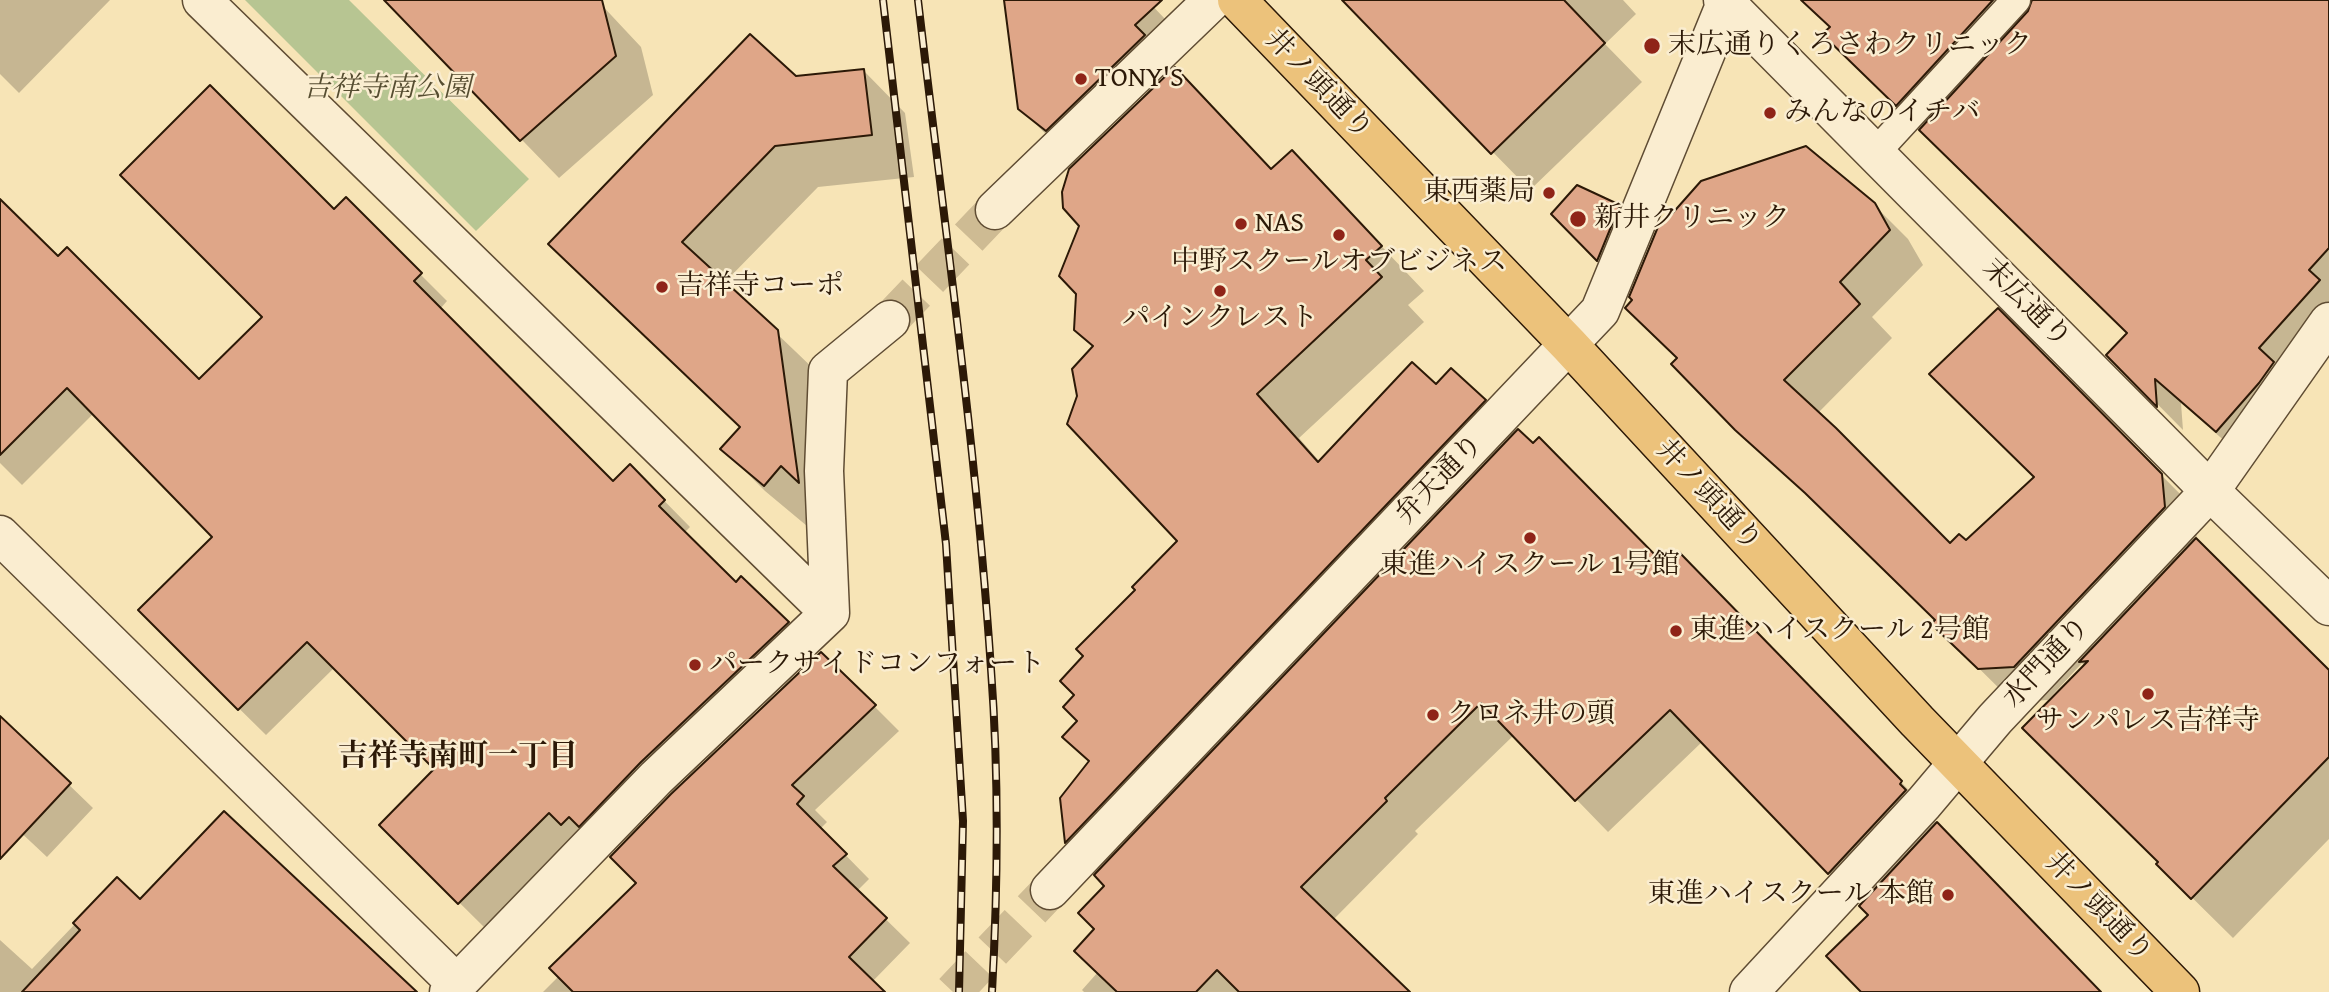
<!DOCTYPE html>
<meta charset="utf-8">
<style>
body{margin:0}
canvas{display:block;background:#f7e4b6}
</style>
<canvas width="2329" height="992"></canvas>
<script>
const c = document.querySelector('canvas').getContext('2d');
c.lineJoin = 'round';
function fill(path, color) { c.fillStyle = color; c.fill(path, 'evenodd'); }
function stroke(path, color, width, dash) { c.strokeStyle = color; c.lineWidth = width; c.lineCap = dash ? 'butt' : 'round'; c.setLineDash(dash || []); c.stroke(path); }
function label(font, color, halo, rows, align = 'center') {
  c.font = font + ' "Gentium Book Plus","Noto Serif JP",serif'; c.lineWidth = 5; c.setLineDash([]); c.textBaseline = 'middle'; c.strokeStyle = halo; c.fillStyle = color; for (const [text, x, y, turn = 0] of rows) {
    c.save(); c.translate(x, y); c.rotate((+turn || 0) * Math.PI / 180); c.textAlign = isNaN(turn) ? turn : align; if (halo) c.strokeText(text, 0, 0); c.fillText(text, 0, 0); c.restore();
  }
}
fill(new Path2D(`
 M245,0H349L529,179L476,231Z`), '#b7c592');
fill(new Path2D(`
 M0,0H110L19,93L0,74Z
 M386,0H597L641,47L653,95L559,178Z
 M1006,0H1147L1182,37L1050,138L1020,109Z
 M1344,0H1623L1636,14L1605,44L1642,82L1530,190Z
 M1801,0H2329V348L2243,457L2181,403L2183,430L2109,355L2129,333L1851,61L1831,28Z
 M863,70L905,113L914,177L818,187L724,283L819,374L824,506L807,526L765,491L723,449L742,428L592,286L795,78Z
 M1175,70L1272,170L1292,152L1424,291L1408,305L1424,322L1299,438L1320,462L1436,387L1485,401L1517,433L1665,567L1711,586L1933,815L1931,817L2100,992H1864L1870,915L1702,742L1608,832L1514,735L1415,831L1418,834L1333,920L1407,992H1084L1082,990L1098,972L1096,929L1107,886L1066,842L1062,798L1091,762L1079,721L1076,695L1085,656L1137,590L1179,541L1094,348L1076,330Z
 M346,200L447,301L440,309L613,483L630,466L690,527L684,533L736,584L788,623L814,649L486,929L381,825L437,769L335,667L266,735L203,673L214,537L94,413L22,485L0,463V202L58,259L199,382L264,317L334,212Z
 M1874,205L1908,239L1923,265L1872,317L1892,338L1818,413L1955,550L2036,477L1998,311L2195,509L2197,542L2329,669V839L2233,938L2158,864L2161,862L2086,667L2082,663L2048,700L2013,702L1934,624L1937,621L1718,409Z
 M1619,206L1651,238L1629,291L1553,214Z
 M874,706L899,731L815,810L827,822L820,829L869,879L857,891L910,943L872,982L882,992H543L559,976Z
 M5,723L93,808L47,857L0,813V728Z
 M117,880L140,902L414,992H0V940L32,969Z`), '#0003');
const building = new Path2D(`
 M384,0H602L616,56L520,141Z
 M1004,0H1162L1135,25L1145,35L1046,131L1018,109Z
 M1342,0H1564L1605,43L1491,154Z
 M1801,0H1993L1896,106L1822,34L1830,27Z
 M2032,0H2329V248L2309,270L2320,280L2259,348L2274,362L2259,383L2216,432L2155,379L2157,407L2106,355L2127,333L1919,130L2028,11Z
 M750,34L796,76L864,69L872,135L775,146L682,242L778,330L799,483L781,466L764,486L720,449L740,427L548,244Z
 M1175,67L1271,169L1292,150L1382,246L1366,260L1382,277L1257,394L1318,462L1412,362L1436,384L1451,368L1486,400L1065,843L1060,798L1089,761L1062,737L1077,721L1063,707L1074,695L1060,681L1083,656L1076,649L1135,590L1132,587L1177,541L1067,424L1077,396L1072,369L1093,346L1074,330L1076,294L1059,276L1079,226L1063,208L1062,192L1069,169Z
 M210,85L334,209L346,197L422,273L414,281L613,481L630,464L665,500L659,506L736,582L741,576L789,622L641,762L579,827L569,817L561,825L549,813L458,904L379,825L434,769L307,642L238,710L138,610L212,537L67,388L0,455V199L58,256L67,247L199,379L262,317L120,175Z
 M1806,146L1875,203L1890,230L1840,282L1860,304L1784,380L1836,428L1950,543L1959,534L1966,540L2034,477L1929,374L1998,308L2162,474L2165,507L2014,667L1978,669L1931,624L1935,620L1805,493L1735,430L1671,364L1677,358L1625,308L1632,300L1629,297L1660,222L1663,224L1701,181Z
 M1577,185L1620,205L1597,261L1551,214Z
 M1518,429L1533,443L1539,437L1665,565L1679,552L1902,781L1900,784L1906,790L1828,874L1670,710L1575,801L1481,703L1385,798L1387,801L1301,887L1410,992H1239L1217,970L1196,992H1117L1074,951L1094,929L1078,913L1104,886L1094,875Z
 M2196,538L2329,670V757L2191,899L2156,864L2158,862L2022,728L2088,661L2079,662Z
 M821,652L876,705L792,785L804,796L797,804L847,854L833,866L887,918L849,957L885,992H573L549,968L636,883L610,857L671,794Z
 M0,716L71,783L0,859Z
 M224,811L417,992H22L80,930L73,923L117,877L140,899Z
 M1937,822L2101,992H1861L1826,956L1868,915L1859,906Z`);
fill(building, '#dfa688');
stroke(building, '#2c1907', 2);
stroke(new Path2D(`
 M890,320L995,210
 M953,992L1050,890`), '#cebb93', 38, [38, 19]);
const lane = new Path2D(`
 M1876,152L2016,0`);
const street = new Path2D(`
 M202,0L830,613
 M1723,0L2210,491L2329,606
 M995,210L1213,0
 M0,535L457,984
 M1050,890L1600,311L1726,3
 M449,992L656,778L830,613L824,471L828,371L890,320
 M1749,992L1924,803L1995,719L2210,491L2329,322`);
const primary = new Path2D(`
 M1237,0L1569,345L1917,721L2180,992`);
stroke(lane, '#5f4c33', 31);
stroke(street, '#5f4c33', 41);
stroke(primary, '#2c1907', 41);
stroke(lane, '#faedd0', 28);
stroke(street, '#faedd0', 38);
stroke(primary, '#ecc27b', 38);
const rail = new Path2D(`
 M883,0L946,544L963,821L959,992
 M918,0C944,223 976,445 991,669C999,776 998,885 992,992`);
stroke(rail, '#2c1907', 8);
stroke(rail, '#faedd0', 5, [16]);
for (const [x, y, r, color] of [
 [1652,46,9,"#8f2418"],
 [1081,79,7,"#8f2418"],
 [1770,113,7,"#8f2418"],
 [1549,193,7,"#8f2418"],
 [1578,219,9,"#8f2418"],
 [1241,224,7,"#8f2418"],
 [1339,235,7,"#8f2418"],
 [662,287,7,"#8f2418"],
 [1220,291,7,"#8f2418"],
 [1530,538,7,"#8f2418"],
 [1676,631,7,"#8f2418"],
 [695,665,7,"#8f2418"],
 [2148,694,7,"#8f2418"],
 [1433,715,7,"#8f2418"],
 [1948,895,7,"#8f2418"]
]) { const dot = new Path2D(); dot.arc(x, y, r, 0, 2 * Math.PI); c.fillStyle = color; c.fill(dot); stroke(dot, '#faedd0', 2.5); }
label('28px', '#2c1907', '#faedd0', [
 ["末広通りくろさわクリニック",1668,46],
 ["TONY'S",1095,79],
 ["みんなのイチバ",1784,113],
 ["東西薬局",1535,193,"right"],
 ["新井クリニック",1594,219],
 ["NAS",1255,224],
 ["中野スクールオブビジネス",1339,263,"center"],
 ["吉祥寺コーポ",676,287],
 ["パインクレスト",1220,319,"center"],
 ["東進ハイスクール 1号館",1530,566,"center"],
 ["東進ハイスクール 2号館",1690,631],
 ["パークサイドコンフォート",709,665],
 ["クロネ井の頭",1447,715],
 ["サンパレス吉祥寺",2148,722,"center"],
 ["東進ハイスクール 本館",1934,895,"right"]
], 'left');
label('28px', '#2c1907', '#faedd0', [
 ["井ノ頭通り",1318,85,46],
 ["末広通り",2026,304,45],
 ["弁天通り",1440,480,-46],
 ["井ノ頭通り",1708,496,47],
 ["水門通り",2047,663,-47],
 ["井ノ頭通り",2098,908,46]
]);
label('italic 28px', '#564d31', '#faedd0', [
 ["吉祥寺南公園",387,89]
]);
label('bold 30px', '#2c1907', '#faedd0', [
 ["吉祥寺南町一丁目",458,757]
]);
</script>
